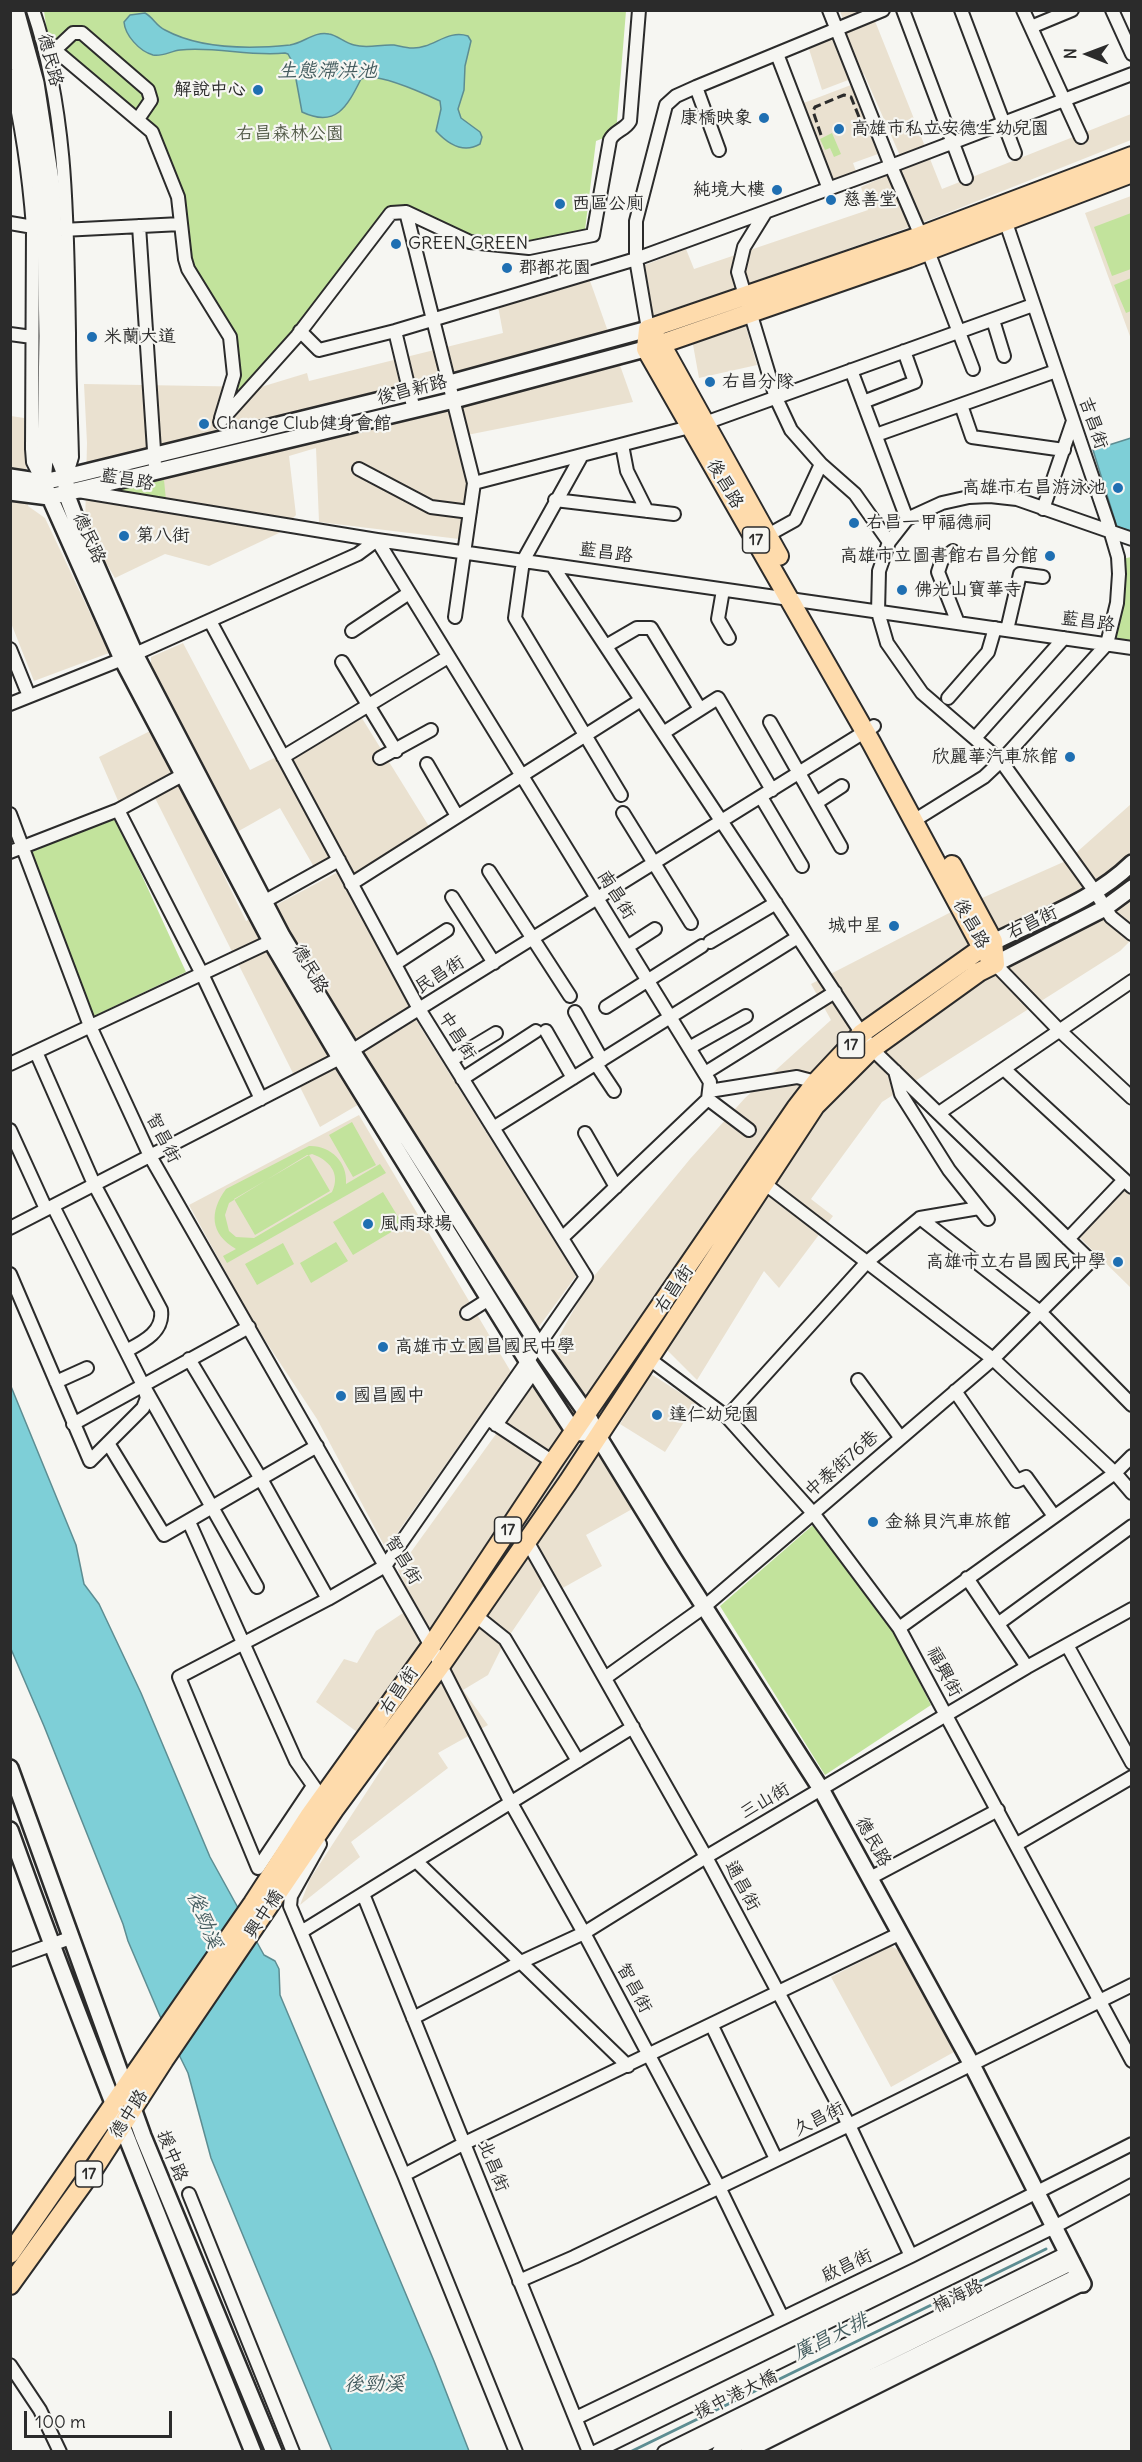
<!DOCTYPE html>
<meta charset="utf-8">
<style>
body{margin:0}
#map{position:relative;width:1142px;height:2462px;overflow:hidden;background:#f6f6f2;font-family:Delius,sans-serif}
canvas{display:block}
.frame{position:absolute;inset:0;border:12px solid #2b2b2b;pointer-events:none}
.north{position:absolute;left:1058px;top:24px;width:60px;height:60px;-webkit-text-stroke:4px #f6f6f2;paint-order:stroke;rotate:271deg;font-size:16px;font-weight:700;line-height:24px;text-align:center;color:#2b2b2b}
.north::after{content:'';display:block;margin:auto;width:21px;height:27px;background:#2b2b2b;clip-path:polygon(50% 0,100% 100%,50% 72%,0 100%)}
.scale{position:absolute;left:24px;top:2411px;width:148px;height:27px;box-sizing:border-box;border:3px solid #2b2b2b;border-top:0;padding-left:8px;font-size:18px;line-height:21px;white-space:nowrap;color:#2b2b2b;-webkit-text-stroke:4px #f6f6f2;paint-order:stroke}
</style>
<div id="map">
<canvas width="1142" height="2462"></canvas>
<div class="frame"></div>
<div class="north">N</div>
<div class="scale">100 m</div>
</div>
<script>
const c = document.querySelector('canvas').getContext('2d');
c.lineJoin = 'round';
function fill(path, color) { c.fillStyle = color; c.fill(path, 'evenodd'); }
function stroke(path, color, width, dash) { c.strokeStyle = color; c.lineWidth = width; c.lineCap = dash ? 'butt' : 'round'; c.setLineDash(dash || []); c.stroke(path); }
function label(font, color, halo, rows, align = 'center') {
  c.font = font + ' Delius,"LXGW WenKai TC",sans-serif'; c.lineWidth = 4.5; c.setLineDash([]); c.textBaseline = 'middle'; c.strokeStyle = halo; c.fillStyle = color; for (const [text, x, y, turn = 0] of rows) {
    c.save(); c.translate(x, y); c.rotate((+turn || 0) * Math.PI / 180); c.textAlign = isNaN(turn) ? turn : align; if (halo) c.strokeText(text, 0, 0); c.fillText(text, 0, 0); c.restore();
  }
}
fill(new Path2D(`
 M840,11H871L942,189L1131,114V140L932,219L735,289L757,365L699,378L690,328L656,333L645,265L686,249L694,269L868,210L861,187L905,167L864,74L822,90L809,49L847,31Z
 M851,85L878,154L853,163L857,174L831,183L801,104Z
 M1131,196V339L1085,213Z
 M589,278L633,402L457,437L467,484L459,539L319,522L316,448L289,456L296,515L279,533L209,566L165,554L115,578L85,528L87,443L84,384L261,387L307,373L309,381L503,333L498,306Z
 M11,416L24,418L28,506L45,518L109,653L34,681L11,623Z
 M183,643L250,770L278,756L282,765L360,715L430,828L354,880L339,852L314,867L280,808L210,847L246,921L338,872L416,1020L576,1276L538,1328L385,1089L320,1127L154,796L135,805L126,819L99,757L148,732L177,722L151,670V657Z
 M1131,804V940L1120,951L882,1102L811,1199L833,1216L779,1288L764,1271L697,1380L665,1348L601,1450L634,1508L586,1535L602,1566L552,1594L543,1586L503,1645L488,1675L463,1690L488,1725L438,1753L448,1768L351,1842L360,1857L300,1905L310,1879L390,1756L316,1702L344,1659L357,1663L376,1631L415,1605L398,1570L532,1384L590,1281L690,1159L745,1098L831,1020L811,984L955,910L1068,860Z
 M359,1115L511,1372L386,1549L317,1419L253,1322L189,1205Z
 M1122,1188L1131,1196V1288L1077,1235Z
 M651,1374L696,1403L665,1452L620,1424Z
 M891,1946L902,1952L954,2052L891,2087L831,1977Z`), '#eae1d0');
fill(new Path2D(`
 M44,11H626L616,133L596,141L585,230L531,242L470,234L408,209H396L296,331L221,410L229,364L225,333L185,261L176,182L148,126L49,46Z
 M832,133L841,154L834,157L830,148L825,150L820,139Z
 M1131,213V269L1112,276L1094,227Z
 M1131,278V311L1126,313L1114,285Z
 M164,480L166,500L106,492Z
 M1131,557V643L1112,641L1122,559Z
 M110,819L117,821L186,972L94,1016L27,854Z
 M352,1122L376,1165L353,1177L329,1135Z
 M309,1146C330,1145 348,1162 346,1184L380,1164L386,1173L227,1263L223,1256L236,1249C210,1234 209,1212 226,1189ZM312,1154C329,1160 341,1173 332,1192L254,1238L236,1237L229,1231L225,1215L229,1203L307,1155H309L234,1199L255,1235L330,1191L309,1155Z
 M383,1192L403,1225L353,1255L333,1222Z
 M336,1242L348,1261L311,1283L300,1263Z
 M283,1243L294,1264L257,1285L245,1264Z
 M813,1525L891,1626L931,1705L825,1775L720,1606Z`), '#c2e39c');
const water = new Path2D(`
 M145,13C153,17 156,26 165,30C200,49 251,49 290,45C304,43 314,31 329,34C337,35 345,43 354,45C368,49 380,44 394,45C400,46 406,48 412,48C433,49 447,29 468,36L471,41L465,66L464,90L458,109L461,118L480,132L482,137L480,144C463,154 447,143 436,131L441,109L440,101C425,94 375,71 361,79C347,107 336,128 302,112L293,63L288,54L285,53C250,57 215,46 180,50C171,51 162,57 153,55C139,51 125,35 124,22L130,15Z
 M1131,438H1132L1131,531L1117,527L1093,450Z
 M10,1384L76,1545L84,1584L99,1604L141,1693L210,1857L264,1955L275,1961L279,1969L280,1995L434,2361L469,2451H332L211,2158L188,2073L160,2016L128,1941L123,1924L44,1726L11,1649Z`);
fill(water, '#7ecfd7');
stroke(water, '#5d8d92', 1.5);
stroke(new Path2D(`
 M630,2452L1046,2249`), '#5d8d92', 3);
const minor = new Path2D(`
 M33,10C68,113 67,226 69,333C69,374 71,416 72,457L66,477
 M829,10L891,166L931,259L973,369
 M903,10L966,178
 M961,10L1015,153
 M1023,10L1081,137
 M1112,10L1132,54
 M1031,27L1072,10
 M43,40L152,132L178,197L185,259L188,269L230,337L234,375L221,418
 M55,50L73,33H82L148,90L151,100L138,119
 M777,54L829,189
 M10,75C22,125 29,175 33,227L32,449L33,462L43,482
 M696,87L719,150
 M406,212L474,483L455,617
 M765,213L744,247L738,272L776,398L791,430L821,464L855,494L889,542
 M10,223L39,228
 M139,226L155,465
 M62,230L181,224
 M993,320L1004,356
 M648,329L636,259V221L666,105L676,96L696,87L883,10
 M300,331L319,350L395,331L636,259L891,166L1132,74
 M395,331L414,410
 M10,334L32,337
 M851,370L907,519
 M863,402L915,382L904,351
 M961,405L972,437L1064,450
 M220,422L297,336L391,213L406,212L470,242L529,248L593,235L610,140C614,131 625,130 630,121L639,10
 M876,435L1056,371
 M622,445L627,471L647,511
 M582,455L523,561L515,618L621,795
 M359,469L431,507L470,512
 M474,483L705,423L1033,305
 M78,491L377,540L1132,648
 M555,500L674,514
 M1043,509L1073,421
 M768,535L795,520L821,464
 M1132,539L1017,499L990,496L969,497L942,503L907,519L889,542L879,571L878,612L887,643L922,693L1001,761L1096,893L1111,917L1132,934
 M377,540L710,1082L708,1099L562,1238
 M953,551L942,560L938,572L958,623
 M552,565L872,1049L1091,1261L993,1359L704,1607L605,1678
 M723,590L718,619L729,638
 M210,621L419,1009L586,1277L385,1566L328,1599L179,1677L258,1868L313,1786
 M1007,630L1020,574L1043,577
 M352,631L409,593
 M606,646L637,628H651L700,709
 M10,649L29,696
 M342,662L396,751
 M948,698L988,652L995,628
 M10,704L135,654L358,554L377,540
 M770,722L841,847
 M663,733L718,698L772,790
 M975,738L1064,638
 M283,757L448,657
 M380,758L431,730
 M427,764L457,816
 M761,797L802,866
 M816,803L842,786
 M118,810L202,974L261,1099
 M623,813L691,923
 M10,814L90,1026L150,1156L431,1646L511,1803L584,1933L719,2187L782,2317
 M915,820L984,777L1001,761L1107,644L1117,603L1119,574L1118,557L1108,523L1003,214
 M10,852L118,810L190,771
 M489,871L570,996
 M351,884L641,700
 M452,897L494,963
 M258,905L339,860
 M710,942L776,903
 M627,947L655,929
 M395,964L447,930
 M995,964L1059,1030L1132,1098
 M606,1007L702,946
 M575,1012L602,1060
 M546,1031L573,1078
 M689,1048L746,1016
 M36,1052L94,1184L161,1310C164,1332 143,1342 126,1351
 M451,1060L496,1033
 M10,1064L278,938
 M596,1064L614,1091
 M1004,1069L1132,1187
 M895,1071L901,1094L949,1170L988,1219
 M705,1073L835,992
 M462,1079L536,1031
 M709,1091L797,1077L816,1082
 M708,1099L749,1130
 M939,1113L1132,981
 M493,1128L798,937
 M10,1130L46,1209
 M585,1133L616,1187
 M760,1180L993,1359L1115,1473L1132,1493
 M53,1206L143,1385L257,1587
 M920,1218L1040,1312L1132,1405
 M920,1218L979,1208
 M10,1228L340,1058L874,726
 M1068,1239L1124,1180
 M10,1274L90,1461L143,1408L147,1398L145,1391
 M467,1313L489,1299
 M648,1358L727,1417L813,1513L899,1628L1132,2061
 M189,1359L261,1479L328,1599
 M858,1380L900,1437
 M56,1382L87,1368
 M955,1391L1017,1481L1026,1477L1054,1516
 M727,1417L867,1262L920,1218
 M488,1419L553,1462
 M73,1424L249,1327
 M496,1425L534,1371
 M108,1443L164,1535L317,1446
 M189,1522L296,1761L317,1791
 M527,1541L706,1857L849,2125L911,2256
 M967,1578L1027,1667
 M475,1615L505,1639L578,1761
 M999,1623L1132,1526
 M899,1628L1115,1473L1132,1456
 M1067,1645L1132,1763
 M320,1844L291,1896L290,1906L404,2175L516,2452
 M1017,1844L1132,1777
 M416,1861L628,2066
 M870,1878L998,1810
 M363,1894L589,2452
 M301,1932L633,1727
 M10,1960L70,1938
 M413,2018L519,1963L584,1933L706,1857L1027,1667L1132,1609
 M712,2026L776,2159
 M404,2175L465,2143L901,1933
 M189,2194L293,2452
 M519,2281L574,2257L849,2125L1132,1985
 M10,2365L40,2410L60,2452
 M576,2418L911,2256L1132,2144
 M595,2452L1054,2227L1132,2185
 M664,2452L1067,2253
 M747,2452L1083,2284`);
const tertiary = new Path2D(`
 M16,10L36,83L52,187L59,348V459L66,477V493L75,517L135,654L282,936L352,1051L539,1346L587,1414L598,1436L673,1558L821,1789L971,2063L1083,2284
 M10,28L34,129L45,229L47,336L45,460L43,482L122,659L271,941L340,1058L528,1362L574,1432L583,1433
 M10,477L43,482L66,477L450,383L648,329
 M10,492L49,497L66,493L454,400L656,346
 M984,947C1034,920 1090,904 1132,863
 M995,964L1105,908L1132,888
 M10,1768L143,2136L274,2452
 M10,1830C85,2040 170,2245 253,2452
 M687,2452L1072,2262
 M720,2452L1079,2276`);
const primary = new Path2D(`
 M648,329L646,349L871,742L982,948L989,957
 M648,329L661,344L779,556
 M648,329L920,236L1132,156
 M661,344L909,258L1132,173
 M952,865L993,941L995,964
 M10,2254L253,1903L310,1815L431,1646L553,1462L796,1108L816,1082L862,1033L982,948
 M10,2285L95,2167L164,2060L334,1810L441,1665L568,1482L815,1106L872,1049L979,972L995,964`);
stroke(minor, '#2b2b2b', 16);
stroke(tertiary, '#2b2b2b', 20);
stroke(primary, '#2b2b2b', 22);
stroke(minor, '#f6f6f2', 12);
stroke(tertiary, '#f6f6f2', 15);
stroke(primary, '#fedbac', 18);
stroke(new Path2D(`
 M821,135L813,111L815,107L844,95L851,97L863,127`), '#2b2b2b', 3, [9, 4.5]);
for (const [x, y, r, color] of [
 [258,90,6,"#1f6fb2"],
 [764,118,6,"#1f6fb2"],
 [839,129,6,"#1f6fb2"],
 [777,190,6,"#1f6fb2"],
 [831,200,6,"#1f6fb2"],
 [560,204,6,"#1f6fb2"],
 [396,244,6,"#1f6fb2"],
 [507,268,6,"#1f6fb2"],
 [92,337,6,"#1f6fb2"],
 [710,382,6,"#1f6fb2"],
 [204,424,6,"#1f6fb2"],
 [1118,488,6,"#1f6fb2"],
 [854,523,6,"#1f6fb2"],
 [124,536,6,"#1f6fb2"],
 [1050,556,6,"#1f6fb2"],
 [902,590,6,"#1f6fb2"],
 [1070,757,6,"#1f6fb2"],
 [894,926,6,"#1f6fb2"],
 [368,1224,6,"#1f6fb2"],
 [1118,1262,6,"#1f6fb2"],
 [383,1347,6,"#1f6fb2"],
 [341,1396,6,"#1f6fb2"],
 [657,1415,6,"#1f6fb2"],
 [873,1522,6,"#1f6fb2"]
]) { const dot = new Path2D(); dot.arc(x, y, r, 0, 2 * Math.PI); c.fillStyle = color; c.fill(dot); stroke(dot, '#f6f6f2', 2); }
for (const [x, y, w] of [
 [756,540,27],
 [851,1045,27],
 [508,1530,27],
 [89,2174,27]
]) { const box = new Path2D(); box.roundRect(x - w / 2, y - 13, w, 26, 4.5); c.fillStyle = '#f6f6f2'; c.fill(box); stroke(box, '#2b2b2b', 1.5); }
label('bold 16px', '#2b2b2b', null, [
 ["17",756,540],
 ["17",851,1045],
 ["17",508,1530],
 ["17",89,2174]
]);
label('18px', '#2b2b2b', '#f6f6f2', [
 ["德民路",50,60,76],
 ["後昌新路",412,390,-14],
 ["吉昌街",1093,423,71],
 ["藍昌路",127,480,10],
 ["後昌路",725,484,60],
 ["德民路",89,538,66],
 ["藍昌路",606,553,8],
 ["藍昌路",1088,622,8],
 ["南昌街",616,895,58],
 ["右昌街",1032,923,-25],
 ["後昌路",971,924,61],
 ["德民路",310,969,60],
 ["民昌街",440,975,-32],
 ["中昌街",457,1036,58],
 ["智昌街",163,1138,63],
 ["右昌街",674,1289,-55],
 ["中泰街76巷",842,1464,-41],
 ["智昌街",403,1560,60],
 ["福興街",944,1672,62],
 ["右昌街",399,1691,-55],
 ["三山街",765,1801,-30],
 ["德民路",873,1842,61],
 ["通昌街",742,1886,62],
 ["興中橋",264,1914,-56],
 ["智昌街",634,1988,62],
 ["德中路",129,2114,-57],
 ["久昌街",819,2119,-26],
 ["援中路",172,2156,68],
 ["北昌街",493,2166,68],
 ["啟昌街",847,2266,-25],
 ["楠海路",958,2296,-26],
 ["援中港大橋",736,2395,-26]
]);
label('18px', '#2b2b2b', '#f6f6f2', [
 ["解說中心",246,90,"right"],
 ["康橋映象",752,118,"right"],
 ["高雄市私立安德生幼兒園",851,129],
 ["純境大樓",765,190,"right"],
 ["慈善堂",843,200],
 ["西區公廁",572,204],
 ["GREEN GREEN",408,244],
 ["郡都花園",519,268],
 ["米蘭大道",104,337],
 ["右昌分隊",722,382],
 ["Change Club健身會館",216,424],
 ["高雄市右昌游泳池",1106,488,"right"],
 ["右昌一甲福德祠",866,523],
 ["第八街",136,536],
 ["高雄市立圖書館右昌分館",1038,556,"right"],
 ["佛光山寶華寺",914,590],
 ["欣麗華汽車旅館",1058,757,"right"],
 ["城中星",882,926,"right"],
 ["風雨球場",380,1224],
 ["高雄市立右昌國民中學",1106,1262,"right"],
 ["高雄市立國昌國民中學",395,1347],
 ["國昌國中",353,1396],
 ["達仁幼兒園",669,1415],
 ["金絲貝汽車旅館",885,1522]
], 'left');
label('18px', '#515947', '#f6f6f2', [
 ["右昌森林公園",290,134]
]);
label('italic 20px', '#445c5f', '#f6f6f2', [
 ["生態滯洪池",327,71],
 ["後勁溪",204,1920,68],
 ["廣昌大排",831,2337,-26],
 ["後勁溪",374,2384]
]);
</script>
